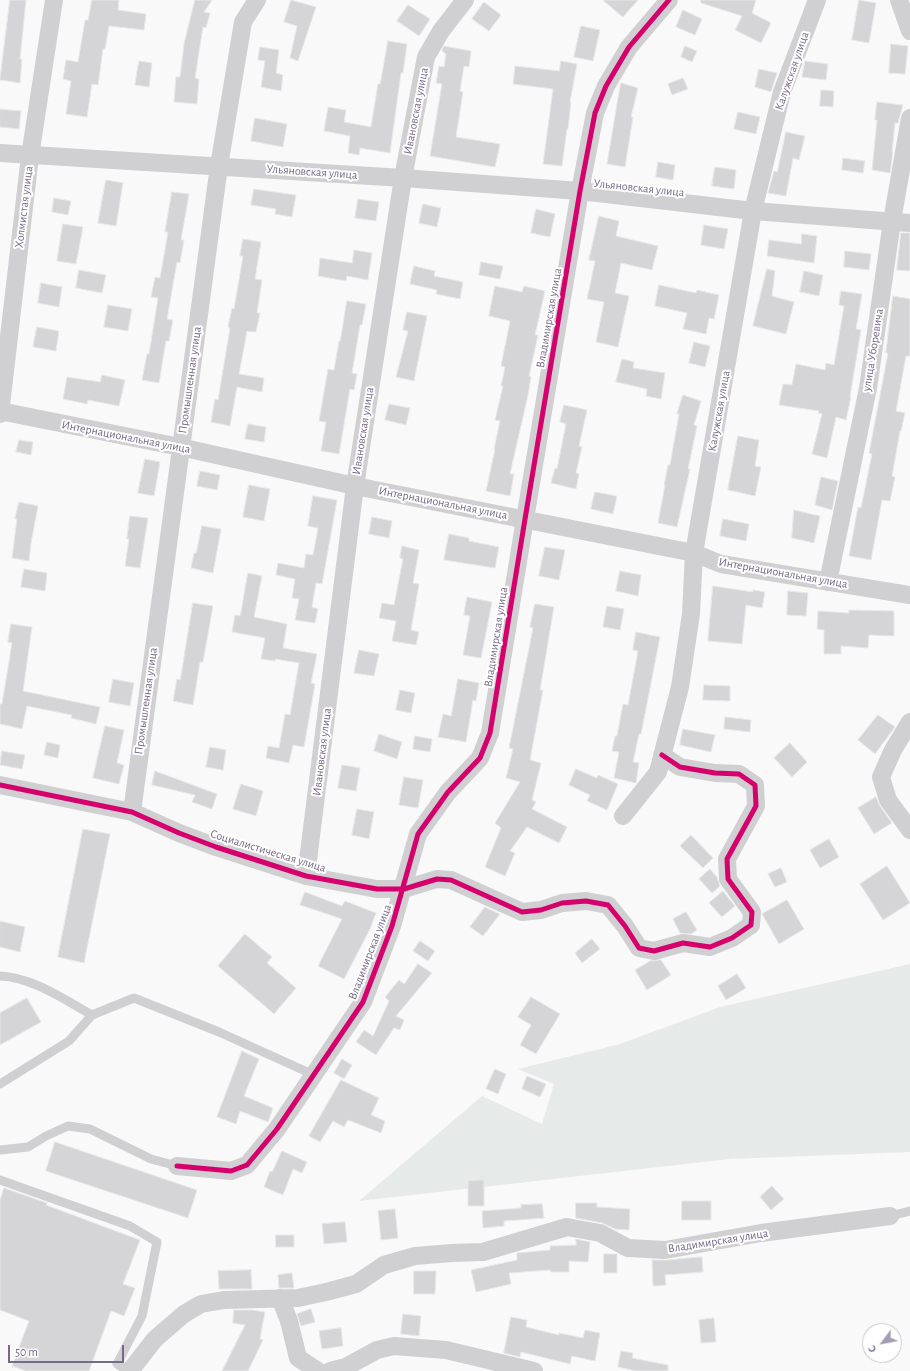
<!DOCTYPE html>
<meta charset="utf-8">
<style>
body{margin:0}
#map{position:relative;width:910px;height:1371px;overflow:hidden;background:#f9f9f9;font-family:"Alegreya Sans",sans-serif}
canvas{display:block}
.north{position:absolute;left:862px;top:1323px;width:40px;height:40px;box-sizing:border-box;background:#fff;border:1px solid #c9c3cf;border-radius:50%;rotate:238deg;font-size:11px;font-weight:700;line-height:16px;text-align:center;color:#776a88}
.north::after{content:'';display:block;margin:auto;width:14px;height:18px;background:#a49cb0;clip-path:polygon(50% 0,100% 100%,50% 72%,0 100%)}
.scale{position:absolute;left:8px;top:1345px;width:116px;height:18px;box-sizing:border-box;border:2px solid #776a88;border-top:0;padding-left:5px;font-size:12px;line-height:14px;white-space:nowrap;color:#776a88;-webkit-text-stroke:3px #fff;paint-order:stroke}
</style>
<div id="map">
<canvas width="910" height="1371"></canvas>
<div class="north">С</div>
<div class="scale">50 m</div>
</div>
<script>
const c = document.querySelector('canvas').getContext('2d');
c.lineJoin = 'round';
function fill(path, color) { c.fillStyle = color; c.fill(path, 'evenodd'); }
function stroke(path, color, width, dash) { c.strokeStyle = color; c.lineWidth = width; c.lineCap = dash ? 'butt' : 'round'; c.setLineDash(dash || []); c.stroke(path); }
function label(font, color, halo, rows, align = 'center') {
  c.font = font + ' "Alegreya Sans",sans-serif'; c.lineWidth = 4; c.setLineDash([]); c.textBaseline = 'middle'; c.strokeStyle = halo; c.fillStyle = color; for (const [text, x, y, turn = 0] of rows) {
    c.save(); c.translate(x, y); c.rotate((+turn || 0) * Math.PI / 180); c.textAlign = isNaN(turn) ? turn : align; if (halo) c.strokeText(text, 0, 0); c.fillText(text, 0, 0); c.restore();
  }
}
fill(new Path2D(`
 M910,964V1152L730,1159L359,1201L482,1096L542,1124L554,1084L518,1069L620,1044L720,1007Z`), '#e6ebe9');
const building = new Path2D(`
 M10,0H26L20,59H22L20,83L0,80Z
 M92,0H119L118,10L146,14L144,30L109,26L105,49H103L98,85L92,84L87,117L66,114L71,81L63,79L66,60L78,62L85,20H88Z
 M195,0H212L204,12L210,13L206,28L203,27L195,78L199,79L197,104L174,102L176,77H180L184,44Z
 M291,0L316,7L298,61L290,58L297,26L284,22Z
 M603,0H638L623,17Z
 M701,0H756L752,13L771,23L761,43L735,30L742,16L701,3Z
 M859,0L876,3L869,43L852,40Z
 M484,2L501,15L489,31L472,19Z
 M408,5L430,19L419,36L397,21Z
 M683,10L702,19L695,35L676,27Z
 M581,26L600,30L593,61L574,57Z
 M388,41L407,44L403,73H401L390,153L360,148L359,155L348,153L350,136L324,131L328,107L346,110L344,122L371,127L378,84H380Z
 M891,44L908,46L905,74L889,73Z
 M444,46L471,51L469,67L464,66L460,91L463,92L456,137L500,144L495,167L430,156L442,84L436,83L439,66L444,67L446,54L442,51Z
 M685,46L697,51L692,62L681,57Z
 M260,47L279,50L276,73L283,75L281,91L261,87L265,61L258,60Z
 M139,61L152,63L149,87L135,85Z
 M561,61L577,64L570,102H571L568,129H567L562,166L543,164L553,89L513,84L515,66L559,71Z
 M805,61L828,64L826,80L802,77Z
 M759,69L777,73L771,92L755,87Z
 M683,78L688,89L672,95L668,84Z
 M621,83L638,88L631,117H633L625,167L607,164L618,98Z
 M821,90L834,91L833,107L820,106Z
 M877,102L903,105L898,123H895L892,152H893L890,173L872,170L877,120H875Z
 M0,109L21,111L19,129L0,127Z
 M738,112L760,117L756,134L734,129Z
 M255,118L287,124L283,147L251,141Z
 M786,132L805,136L799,160L793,158L786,196L768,193L774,171L777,172Z
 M843,158L865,161L863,173L842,170Z
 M658,162L675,165L673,180L656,177Z
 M715,167L736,170L734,189L712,186Z
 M106,180L123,183L116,226L98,223Z
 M254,189L296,195L292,217L275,214L276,209L251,205Z
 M172,192L189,194L181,240H184L180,263L177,262L167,319L173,320L169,341H166L159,383L142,380L147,354H149L158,298L151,297L155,277L160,278L168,232H165Z
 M54,198L71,201L68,215L52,212Z
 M358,199L379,202L376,221L355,218Z
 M423,204L441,208L437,227L419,223Z
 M536,209L555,214L550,237L531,233Z
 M599,216L619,221L616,236L658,246L652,270L621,263L615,293L629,296L618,347L596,342L604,302L587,299L595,261L589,260Z
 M63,224L83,227L76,264L57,261Z
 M704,225L728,229L724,249L701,245Z
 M901,233H910V271L897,270Z
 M802,234L817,236L814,263L767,256L769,240L801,244Z
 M243,239L261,242L255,279L262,280L257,313H260L256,332L247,331L239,374L264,378L262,392L237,387L230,426L211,422L215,399L218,400L230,328L228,327L232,308L234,309L243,256H240Z
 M354,250L372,253L368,280L347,276L346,281L318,276L320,258L352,263Z
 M845,251L871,254L869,270L844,267Z
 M481,262L503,266L500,279L479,275Z
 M414,266L435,271L434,276L463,282L460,299L436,294L437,290L410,284Z
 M767,269L775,271L772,296L794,302L786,334L753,326Z
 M79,270L106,275L102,293L76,288Z
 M804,271L823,275L819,296L800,292Z
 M41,283L62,287L59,307L38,303Z
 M659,285L696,293L697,290L719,295L714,319L709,318L706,334L683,329L687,313L655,306Z
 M495,286L522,292L524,286L545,291L535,335H538L529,376L531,377L528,395L510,474H514L510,496L486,491L495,449H494L500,421L495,420L503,386H501L505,367L501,366L510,321L489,316Z
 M841,291L862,294L856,329L861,330L850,397H851L846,420L836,417L827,458L812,454L822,414L818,413L819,411L779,405L783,384L792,385L796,364L825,370L826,363L834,365L844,306L839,305Z
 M893,296L910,299V356H906L896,411L905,413L901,431H900L892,476L895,477L890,501L882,500L871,560L849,556L858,507L861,508L872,454L869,453L888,353H886Z
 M347,301L366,304L362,325H360L352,373L357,374L354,390L350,389L339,454L321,451L326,422L319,421L328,369L334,370L339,341H340Z
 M108,305L132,309L128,331L104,327Z
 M407,312L427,316L414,381L396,377L408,331L403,330Z
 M37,327L59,331L56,351L33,347Z
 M694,342L710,346L705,367L689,363Z
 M622,359L634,362L633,368L665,373L661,399L646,396L647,389L616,382Z
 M102,375L125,380L119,406L88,400L87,404L63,399L67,377L100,382Z
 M683,395L701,401L694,425L697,426L688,469H690L677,527L658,523L665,485H664L668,465H670L679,414H677Z
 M389,404L410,408L406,425L385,420Z
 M564,405L587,410L579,446L582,447L576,473L579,474L576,489L551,483L555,468L557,469L566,424L560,422Z
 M248,424L266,427L264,442L245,439Z
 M738,436L759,440L755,466L761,467L755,496L728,490Z
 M19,440L33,442L31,455L16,452Z
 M145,459L160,462L154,496L138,493Z
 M200,471L220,475L217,490L197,486Z
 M821,477L838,481L832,510L815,505Z
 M249,485L270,489L264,521L243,517Z
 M595,492L617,496L613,514L591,509Z
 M313,496L337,500L322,584L316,583L312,607L318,609L315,623L295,620L299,599L292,598L295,579L276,575L278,563L304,568L306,554L313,555L318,528L308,526Z
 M19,502L38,506L31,543L29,561L12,558L17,519H15Z
 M794,510L820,516L814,543L792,538Z
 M130,516L148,518L140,568L125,566L129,539H127Z
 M372,517L392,521L389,538L369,534Z
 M723,519L749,524L746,541L720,536Z
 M202,526L221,529L213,573L191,568L194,553H196Z
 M449,534L469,538V541L499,547L495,568L444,560Z
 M402,546L419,550L413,583L419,584L411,630L419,632L416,645L392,641L396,621L379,618L382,603L394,605L403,559L400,558Z
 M545,547L565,550L559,580L539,576Z
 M24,569L47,573L45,591L21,587Z
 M620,571L641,575L638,596L616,591Z
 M248,573L262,576L254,617L287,624L283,648L317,654L311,683L315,684L304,747L293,745L289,763L266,758L268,746L279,748L285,714L290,715L299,663L275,659V661L261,659L265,638L232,632L235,615L240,616Z
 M713,586L753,592V590L765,592L762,608L746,605L742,644L708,641Z
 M788,591L808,593L806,616L787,615Z
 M467,597L492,602L481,658L463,655L470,616L464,615Z
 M193,603L213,606L203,662H200L193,705L173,701L177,679L180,680Z
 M535,604L554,607L540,690H543L530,760L541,763L532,800L536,802L532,809L567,827L559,843L527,827L510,851L515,853L505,876L485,867L501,828L495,823L520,782L506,778L513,749L509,748L533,628L530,627Z
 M607,606L624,609L620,630L603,627Z
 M849,610L894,611V636L869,635L868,648L841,646V654H824V630L817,629L818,611L849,613Z
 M11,624L32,627L23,691L100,707L96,724L71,718L72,715L27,706L22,729L0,724V704H2L12,643L8,642Z
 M636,632L660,637L641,734H639L633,762L639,763L636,783L614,778L619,752L612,751L615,736H617L623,704L628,705L638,651L633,650Z
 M359,650L379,654L374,676L354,673Z
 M113,679L134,683L130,706L109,702Z
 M458,679L479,683L476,701L473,700L466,742L438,737L443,714L451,716Z
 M704,685L730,686V701L703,700Z
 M400,690L415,693L411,713L396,710Z
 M878,715L895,727L875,754L858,740Z
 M725,717L751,720L750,732L724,729Z
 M105,726L124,730L117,763L124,765L119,784L93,778Z
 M683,729L715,735L711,752L680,745Z
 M379,734L402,742L397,759L374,751Z
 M415,736L432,739L430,752L413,749Z
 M47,742L60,745L58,758L44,755Z
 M790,743L807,762L792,777L774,758Z
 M210,747L226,750L223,770L206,767Z
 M2,751L25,755L22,769L0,765Z
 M342,765L360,768L356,791L338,788Z
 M576,769L597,778L598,775L618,784L607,810L587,801L590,795L569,785Z
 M155,771L217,794L212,809L192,802L195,795L152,785Z
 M404,777L423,780L418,808L399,805Z
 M241,784L263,791L256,816L233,809Z
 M876,797L880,806L892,823L874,834L858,808Z
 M357,809L374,812L369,839L352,835Z
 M83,829L110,834L84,963L58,957Z
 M691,835L713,858L703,868L680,846Z
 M829,839L839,857L820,868L810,850Z
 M887,866L910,903L883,920L860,884Z
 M781,868L787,882L775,887L768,874Z
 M710,869L717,877L720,886L712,893L699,879Z
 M723,891L735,906L722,917L709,903Z
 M305,892L342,906L345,901L376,913L370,929L344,979L318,966L342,919L300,905Z
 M787,900L804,929L779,944L762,914Z
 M485,907L500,914L483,936L470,927Z
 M686,912L697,930L691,934L680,933L673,919Z
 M0,921L25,927L20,952L0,947Z
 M245,934L272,957L267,963L296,988L274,1014L218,966Z
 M592,939L600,949L582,963L575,953Z
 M420,941L435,951L428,961L413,951Z
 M661,960L671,975L647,990L635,970L650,961Z
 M418,964L432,973L396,1016L404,1020L400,1030L394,1028L376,1055L356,1042L364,1030L373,1036L389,1001L385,997L399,980L404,984Z
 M737,974L746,988L726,1000L718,986Z
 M531,997L560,1014L536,1054L520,1045L531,1025L518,1017Z
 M27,998L41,1022L0,1045V1013Z
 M242,1051L259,1059L244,1096L273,1108L268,1122L240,1111L236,1124L217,1117Z
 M342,1059L352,1065L344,1079L334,1073Z
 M495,1069L506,1074L498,1094L486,1089Z
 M527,1076L546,1084L540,1097L522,1089Z
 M341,1080L379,1098L371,1115L385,1121L381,1133L348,1120L344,1127L333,1121L320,1142L309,1136Z
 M55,1142L197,1190L188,1218L46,1171Z
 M282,1151L307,1162L302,1173L293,1169L283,1195L264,1187L270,1171L272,1172Z
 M484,1180V1206H468V1181Z
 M772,1186L784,1199L771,1210L760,1197Z
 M4,1188L47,1203L46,1205L140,1240L123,1284L135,1288L124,1316L111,1311L89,1371H26L12,1366L29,1321L0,1310V1200Z
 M682,1201H711V1220H682Z
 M576,1203H597V1207L630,1209L629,1230L615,1229L602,1223L576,1218Z
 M542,1204L544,1218L504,1221V1226L483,1228L482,1211L521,1208V1205Z
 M395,1209L398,1238L381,1240L378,1211Z
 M345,1222L347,1242L324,1244L322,1224Z
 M276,1235H294V1247H276Z
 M576,1239L590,1242L588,1262L569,1261V1272H551L550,1270L509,1273L511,1284L476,1292L471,1270L517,1260V1253L550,1250V1246L576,1245Z
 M604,1254H617V1273H604Z
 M702,1257L703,1272L665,1275L666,1285L653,1286L652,1260H667Z
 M251,1270L252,1289H219L218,1271Z
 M414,1271H436L435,1294H414Z
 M292,1273L294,1288H279L278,1275Z
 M311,1309L315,1322L301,1326L297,1314Z
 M234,1310H252L265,1312L260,1339L263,1340L248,1371H222L245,1325L233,1323Z
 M403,1314L421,1316L419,1336L401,1334Z
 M511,1317L527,1320L526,1327L559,1335V1333L583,1338L585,1330L600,1333L595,1361L572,1356L570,1364L521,1352L520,1357L504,1353Z
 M714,1318L716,1342L701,1343L699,1320Z
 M341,1328L343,1346L322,1349L319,1331Z
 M621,1351L633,1353L632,1358L668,1365V1371H636L618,1367Z`);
fill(building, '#d5d5d7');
stroke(building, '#e8e8e8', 1);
stroke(new Path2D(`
 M0,976C32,977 65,1000 92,1015
 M0,1084L69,1041L92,1015L134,998L219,1032L314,1075
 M0,1150L28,1147L46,1136L68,1126L90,1129L151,1159L177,1166
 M0,1180L130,1226L157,1242L142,1316L117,1364L128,1371
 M890,1216L910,1211`), '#d0cfd2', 9);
stroke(new Path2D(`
 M899,0L910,31
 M0,153L403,178L580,191L753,211L910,223
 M0,411L180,447L355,486L694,553L721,564L910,595
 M0,414L30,156L54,0
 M828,582L868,388L892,221L910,118
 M910,722L893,750L881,777L888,800L910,830
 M0,785L132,812L179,833L216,847L306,876L377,889H404L437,879L451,880L522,912L541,910L562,903L586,901L608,905L625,926L639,948L654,951L683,943L710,947L732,938L751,925L752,912L728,879L727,859L756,806L755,785L739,774L715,773L680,767L662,755
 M132,812L219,166L243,22L257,0
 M623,816L658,772L680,687L691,614L694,553L753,211L782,92L817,0
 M306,876L355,486L403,178L426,57L441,31L465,0
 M177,1166L231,1171L247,1165L277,1129L363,1002L392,926L418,834L448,792L480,758L490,733L525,519L580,191L595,113L606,86L629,47L669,0
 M280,1298L289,1321L298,1358L318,1371
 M130,1371L155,1339L184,1314L201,1304L224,1300L298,1298L326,1292L356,1284L384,1265L415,1256L452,1253L483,1252L567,1227L600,1233L628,1248L665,1250L761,1233L890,1216
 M330,1371L346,1367L377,1350L394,1346L446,1350L534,1371`), '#d0cfd2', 18);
stroke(new Path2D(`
 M0,785L132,812L179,833L216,847L306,876L377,889H404L437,879L451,880L522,912L541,910L562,903L586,901L608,905L625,926L639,948L654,951L683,943L710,947L732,938L751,925L752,912L728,879L727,859L756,806L755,785L739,774L715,773L680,767L662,755
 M177,1166L231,1171L247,1165L277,1129L363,1002L392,926L418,834L448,792L480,758L490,733L525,519L580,191L595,113L606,86L629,47L669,0`), '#d6006c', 5);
label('12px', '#776a88', '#fff', [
 ["Калужская улица",792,71,-71],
 ["Ивановская улица",416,111,-79],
 ["Ульяновская улица",312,172,4],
 ["Ульяновская улица",639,188,6],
 ["Холмистая улица",24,207,-83],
 ["Владимирская улица",549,318,-80],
 ["улица Уборевича",873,350,-81],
 ["Промышленная улица",190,380,-82],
 ["Калужская улица",719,411,-80],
 ["Ивановская улица",363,431,-81],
 ["Интернациональная улица",126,437,11],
 ["Интернациональная улица",443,503,11],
 ["Интернациональная улица",783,573,10],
 ["Владимирская улица",496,637,-81],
 ["Промышленная улица",146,701,-82],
 ["Ивановская улица",322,752,-83],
 ["Социалистическая улица",268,851,17],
 ["Владимирская улица",370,952,-69],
 ["Владимирская улица",718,1241,-9]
]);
</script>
